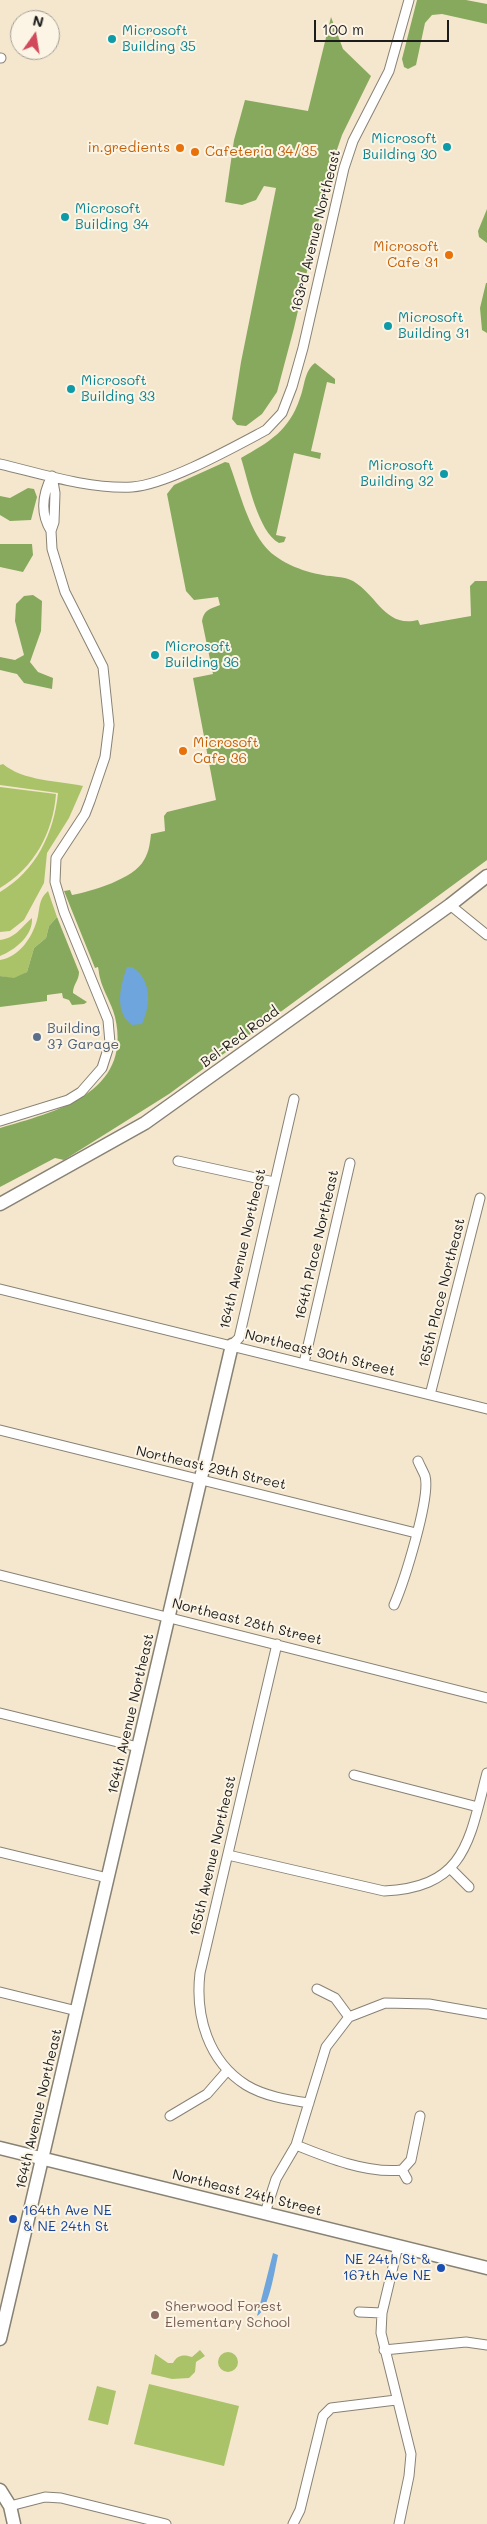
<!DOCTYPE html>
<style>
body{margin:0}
#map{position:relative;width:487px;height:2524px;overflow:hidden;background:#f5e7ce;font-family:Mali,sans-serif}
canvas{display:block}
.north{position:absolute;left:10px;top:10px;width:50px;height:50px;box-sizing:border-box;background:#fcf5e5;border:1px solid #a29e95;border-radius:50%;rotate:13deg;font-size:14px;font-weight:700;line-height:20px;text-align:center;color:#1c1c1c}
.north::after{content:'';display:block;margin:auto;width:18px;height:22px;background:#d1495b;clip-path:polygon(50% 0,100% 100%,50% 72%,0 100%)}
.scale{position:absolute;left:314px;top:20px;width:135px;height:22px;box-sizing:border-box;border:2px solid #1c1c1c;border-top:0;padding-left:6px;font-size:15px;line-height:18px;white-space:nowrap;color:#1c1c1c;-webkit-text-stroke:4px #fcf5e5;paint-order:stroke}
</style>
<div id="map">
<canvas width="487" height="2524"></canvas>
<div class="north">N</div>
<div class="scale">100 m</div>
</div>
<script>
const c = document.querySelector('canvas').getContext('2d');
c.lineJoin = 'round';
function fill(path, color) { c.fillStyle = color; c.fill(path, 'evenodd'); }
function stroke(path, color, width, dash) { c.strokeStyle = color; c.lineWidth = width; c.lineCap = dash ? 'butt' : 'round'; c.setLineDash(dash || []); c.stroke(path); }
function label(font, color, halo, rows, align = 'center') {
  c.font = font + ' Mali,sans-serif'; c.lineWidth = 4; c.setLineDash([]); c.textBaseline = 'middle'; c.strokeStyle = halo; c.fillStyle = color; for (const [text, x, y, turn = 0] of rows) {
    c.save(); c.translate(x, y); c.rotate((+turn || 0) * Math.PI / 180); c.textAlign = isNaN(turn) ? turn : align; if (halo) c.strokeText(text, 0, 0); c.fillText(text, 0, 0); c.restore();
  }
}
fill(new Path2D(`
 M3,764C23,781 59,781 83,786L69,818L47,853L44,883L24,920L10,931L0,932V892C36,871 54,833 58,793L0,785V765Z
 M0,787L56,794C53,833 34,868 0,888Z
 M48,891L57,917L49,926L46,938L34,948L27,972L15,979L0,976V960C19,957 32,938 37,920C40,910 38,899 48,891Z
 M32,918C33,936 15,950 0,956V940C16,938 21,927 32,918Z
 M200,2350L205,2356L196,2362L195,2372L189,2378L172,2379L151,2374L155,2354L168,2363H173C177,2355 184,2354 192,2357Z
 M218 2362a10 10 0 1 1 20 0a10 10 0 1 1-20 0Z
 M149,2384L239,2406L224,2466L134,2444Z
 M97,2386L116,2391L108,2425L88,2420Z`), '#aac369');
fill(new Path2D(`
 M417,0H466L487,4V24L442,14L432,15L425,23L416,65L408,69L404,67L402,59Z
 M331,17L343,49L371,76L342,135L331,167L294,328L277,392L262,414L246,426L237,425L232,419L241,362L276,188L264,186L256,200L242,205L225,202L234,140L245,100L308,111Z
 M487,209V243L479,237L478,231Z
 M486,283H487V333L482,330L480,308Z
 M315,363L335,379V384L327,382L311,451L321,453L320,459L294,453L276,535L286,537L284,542L279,543C258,532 248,480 241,458C269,442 289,431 300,398C305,386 304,371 315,363Z
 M225,462L229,463C239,489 246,521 263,544C275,561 303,572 323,575C333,577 344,576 353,581C378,596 385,628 418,620L420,625L471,616L470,586L475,581H487V860L169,1094L64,1160L55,1158L0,1187V1128C54,1112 133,1094 115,1017C112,1004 103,991 100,978C99,974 99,972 98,967L95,968L64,891L70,890L72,895C92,891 134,879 144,860C149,852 150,843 151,834L165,831L164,816L167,812L216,800L193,678L213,674L202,621C204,610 209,609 220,605L218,597L194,600L186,591L167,494L174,485Z
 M28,488L34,489L37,497L31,520L10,521L0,515V496L10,498Z
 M0,544H32L33,555L23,572L0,567Z
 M33,595L42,601L41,631L30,662L38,672L53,678L52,689L24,683L17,674L0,670V657L15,660L24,655L15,621L16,604L24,596Z
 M57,917L79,972C79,981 73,984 73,993L87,1002L84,1004L72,1005L69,1000L63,998L62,993L47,995V1001L0,1007V976L14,978L27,972L34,948L46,938L49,926Z`), '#87a95d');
fill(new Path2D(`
 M127,967H132C152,980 151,1004 142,1024L132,1025C114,1012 120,986 127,967Z
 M273,2253L278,2255C275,2269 269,2310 257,2316Z`), '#6ea5dc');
const street = new Path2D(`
 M0,58H1
 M0,464C42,474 88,489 132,487C166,485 234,447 266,430L282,413L292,387L303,348L344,168L353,141L389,71L409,0
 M51,531C40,513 42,495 52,476
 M450,905L487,935
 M0,1121L68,1100L81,1092L102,1068L110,1043L108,1020L64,912L55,882L56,858L85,814L90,801L105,757L109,725L103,667L65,592L52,549L51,531L54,522L55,493L52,476
 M178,1161L274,1182
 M0,1289L487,1409
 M232,1345L239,1338L294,1099
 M304,1363L350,1163
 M430,1395L480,1198
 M0,1430L416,1533
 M0,1575L487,1698
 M394,1605C404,1582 431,1497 425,1476C423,1471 420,1466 418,1461
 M277,1644L200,1973C195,2016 208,2061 246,2085C264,2096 288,2100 309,2103
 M0,1713L138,1747
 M354,1775L478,1807
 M0,1852L108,1878
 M228,1855L384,1891C466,1887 469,1841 487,1773
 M451,1869L469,1887
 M317,1989L335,1998L349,2017L385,2003L429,2004L487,2014
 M0,1992L77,2011
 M170,2116L207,2094L227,2071
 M296,2145C328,2158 368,2174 402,2170
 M402,2170L411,2160L420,2116
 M402,2170L407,2179
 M265,2213L276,2179L296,2145L326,2047L349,2017
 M398,2246L382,2313L381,2333L411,2454L409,2476L399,2524
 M359,2312L382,2313
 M384,2350L466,2342L487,2345
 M10,2506L45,2497L61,2498L166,2524
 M293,2524L300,2510L323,2416L331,2408L396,2400`);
const secondary = new Path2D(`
 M0,1204L145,1123L450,905L487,876
 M0,2148L487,2268
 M0,2339L232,1345
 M0,2490L10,2506L14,2524`);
stroke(street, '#888275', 11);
stroke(secondary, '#888275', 15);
stroke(street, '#fff', 9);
stroke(secondary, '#fff', 12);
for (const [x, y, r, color] of [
 [112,39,5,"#0f9aa8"],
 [447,147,5,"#0f9aa8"],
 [180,148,5,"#e8710a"],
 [195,152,5,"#e8710a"],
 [65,217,5,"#0f9aa8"],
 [449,255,5,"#e8710a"],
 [388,326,5,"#0f9aa8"],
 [71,389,5,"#0f9aa8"],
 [444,474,5,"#0f9aa8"],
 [155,655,5,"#0f9aa8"],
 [183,751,5,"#e8710a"],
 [37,1037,5,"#5c6f8a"],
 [13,2219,5,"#1a4fb4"],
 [441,2268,5,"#1a4fb4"],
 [155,2315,5,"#8d6e63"]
]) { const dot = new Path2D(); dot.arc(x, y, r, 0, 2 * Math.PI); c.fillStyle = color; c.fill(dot); stroke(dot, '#fcf5e5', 2); }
label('14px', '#0d838f', '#fcf5e5', [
 ["Microsoft",122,31],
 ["Building 35",122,47],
 ["Microsoft",437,139,"right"],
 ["Building 30",437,155,"right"],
 ["Microsoft",75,209],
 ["Building 34",75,225],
 ["Microsoft",398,318],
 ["Building 31",398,334],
 ["Microsoft",81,381],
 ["Building 33",81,397],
 ["Microsoft",434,466,"right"],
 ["Building 32",434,482,"right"],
 ["Microsoft",165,647],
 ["Building 36",165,663]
], 'left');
label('14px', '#c56008', '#fcf5e5', [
 ["in.gredients",170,148],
 ["Cafeteria 34/35",205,152,"left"],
 ["Microsoft",439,247],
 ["Cafe 31",439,263],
 ["Microsoft",193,743,"left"],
 ["Cafe 36",193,759,"left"]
], 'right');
label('14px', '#1c1c1c', '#fcf5e5', [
 ["163rd Avenue Northeast",316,231,-76],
 ["Bel-Red Road",240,1037,-36],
 ["164th Place Northeast",317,1245,-77],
 ["164th Avenue Northeast",243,1249,-77],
 ["165th Place Northeast",442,1293,-76],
 ["Northeast 30th Street",320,1353,14],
 ["Northeast 29th Street",211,1468,13],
 ["Northeast 28th Street",247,1622,14],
 ["164th Avenue Northeast",131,1714,-77],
 ["165th Avenue Northeast",213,1856,-77],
 ["164th Avenue Northeast",39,2109,-77],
 ["Northeast 24th Street",247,2193,14]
]);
label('14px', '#4e5e75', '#fcf5e5', [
 ["Building",47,1029],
 ["37 Garage",47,1045]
], 'left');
label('14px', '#164399', '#fcf5e5', [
 ["164th Ave NE",23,2211],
 ["& NE 24th St",23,2227],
 ["NE 24th St &",431,2260,"right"],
 ["167th Ave NE",431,2276,"right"]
], 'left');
label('14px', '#785e54', '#fcf5e5', [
 ["Sherwood Forest",165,2307],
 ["Elementary School",165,2323]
], 'left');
</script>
